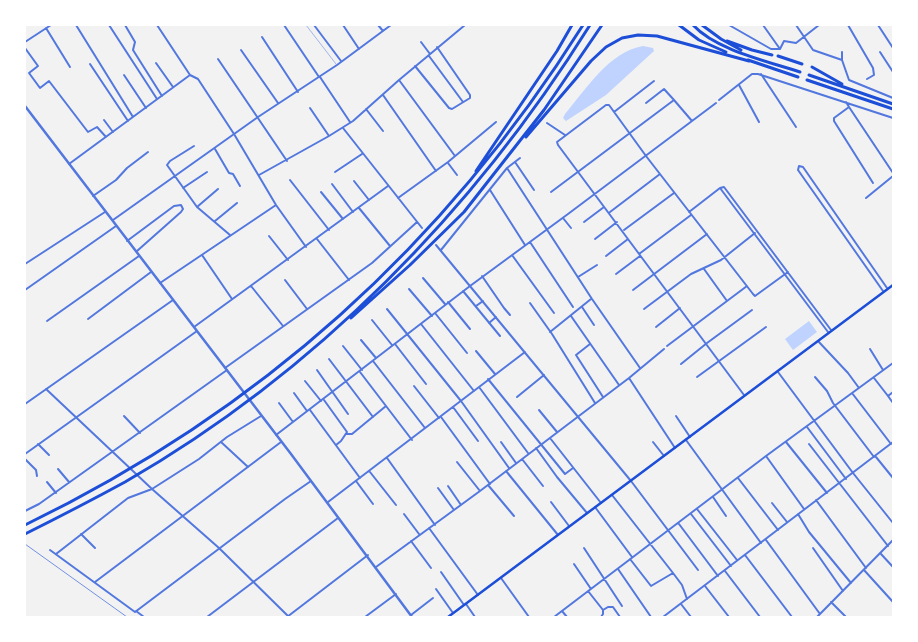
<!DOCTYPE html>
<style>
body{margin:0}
#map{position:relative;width:918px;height:642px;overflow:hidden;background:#f2f2f2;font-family:Arial,sans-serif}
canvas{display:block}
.frame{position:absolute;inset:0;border:26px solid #fff;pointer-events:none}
</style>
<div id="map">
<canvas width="918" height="642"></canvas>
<div class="frame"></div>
</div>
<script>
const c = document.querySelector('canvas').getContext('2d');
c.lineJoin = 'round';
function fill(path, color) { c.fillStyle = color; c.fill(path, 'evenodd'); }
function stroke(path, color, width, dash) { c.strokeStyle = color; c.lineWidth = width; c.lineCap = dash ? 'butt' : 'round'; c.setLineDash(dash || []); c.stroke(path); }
fill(new Path2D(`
 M643,46L653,48L654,51L606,95L566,121L563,118L565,114C587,88 609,52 643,46Z
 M809,321L817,332L793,350L785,339Z`), '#bfd3fe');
stroke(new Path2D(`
 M306,25L336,64`), '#5277de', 0.5);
stroke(new Path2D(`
 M76,25L133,117
 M109,25L157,99
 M125,25L135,42L133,50L162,96
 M157,25L190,75
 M284,25L319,77
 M314,25L341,61
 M343,25L359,49
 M378,25L383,31
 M729,25L771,49H780L784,41L796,43L819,25
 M763,25L780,49
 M796,25L813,50L842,60L849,80L893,98
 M848,25L873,68L874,75L867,79
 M878,25L893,48
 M46,28L70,67
 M262,37L298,92
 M25,42L51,25
 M421,42L430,54
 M25,48L38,66L29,73L40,88L49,81L88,132L97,127L106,137
 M241,50L278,103
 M842,52V60
 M880,52L893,72
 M429,56L463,102
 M218,59L287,161
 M156,63L173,87
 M90,64L128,121
 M415,66L449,108L452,109L470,98V95L437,47
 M761,74L796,127
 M124,75L146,108
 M190,75L198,79L234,134L276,205L306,247
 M320,77L350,122
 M399,80L455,156
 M739,85L759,122
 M383,95L436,171
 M719,100L752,74H758L893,118
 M846,102L849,107L834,118V121L873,183
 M646,103L664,89L674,100
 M849,107L893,173
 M310,108L329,136
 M366,109L383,131
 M614,112L654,81
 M104,120L113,132
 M547,123L565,135
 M343,128L422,228
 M194,146L170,161L167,165L197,207L230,235
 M215,149L229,173L233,174L240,186
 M515,162L534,190
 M448,163L457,175
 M69,164L190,75
 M799,166L798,170L883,291
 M799,166L803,167L887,288
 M507,168L592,299L640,368
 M335,172L362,154
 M259,175L329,136L353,121L399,80L465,25
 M290,180L329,230
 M354,181L369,200
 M332,184L353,212
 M183,188L207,172
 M720,188L724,187L831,330
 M720,188L828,332
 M490,190L525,245
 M321,192L343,219
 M551,192L674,100L692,121
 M93,196L116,180L127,168L148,152
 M398,198L448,162L496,122
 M866,198L893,176
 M197,207L218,189
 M359,208L390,246
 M610,212L660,174
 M689,212L720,188
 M563,218L571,228
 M113,220L258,117L337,65L391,25
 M215,221L237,203
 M584,222L604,207
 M624,230L674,193
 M269,236L288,260
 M317,239L349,280
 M595,239L617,222
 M127,241L174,206L181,205L183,209L181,212L137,251
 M530,242L573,307
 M436,245L631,481L698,570
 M441,250L507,168L520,158
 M639,254L691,215
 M202,255L232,299
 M512,255L554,313
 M606,256L628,239
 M25,264L105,212
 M704,269L727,301
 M616,274L640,256
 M482,276L504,308L510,315
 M578,277L597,265
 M423,278L445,304
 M285,280L307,309
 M160,283L276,205
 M251,286L283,326
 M409,289L432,316
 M25,290L116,226
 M633,290L707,234
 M463,291L500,336
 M448,302L470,329
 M530,303L552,334L595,403
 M476,306L483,301
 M582,307L594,325
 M387,309L461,401L509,468
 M644,309L691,274L721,260L755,233
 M435,313L467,353
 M571,316L619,385
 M88,319L151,272
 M372,320L392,345
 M47,321L139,256
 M489,323L496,317
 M421,324L474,391
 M194,327L388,186
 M656,327L680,308
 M550,332L591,299
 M361,340L376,358
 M818,341L848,373L859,388
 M395,344L426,384
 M590,344L576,355L603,397
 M343,346L362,370
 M667,346L747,286
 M870,349L883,370
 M476,351L495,374
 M329,359L373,417
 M373,361L425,428
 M681,364L707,343L752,310
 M225,368L372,263L417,222
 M317,370L348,414
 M360,372L412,440
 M778,372L853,473L893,523
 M697,377L766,327
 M815,377L827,391L833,403L874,457
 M629,378L675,448
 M874,378L888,396
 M488,379L565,474L573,468
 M305,381L321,401
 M414,386L439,418
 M479,387L528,453
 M46,389L152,489L219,548L289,617
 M893,392L888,396L893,403
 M294,393L307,411
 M852,393L891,444
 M744,395L558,145L557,142L606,105H609L646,156L753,294L755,296L788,272
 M517,397L544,375
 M324,400L347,432L341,441L336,445
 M279,403L293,422
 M25,404L173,300
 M453,407L478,441
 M310,410L360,478
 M539,410L557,432
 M124,416L140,433
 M676,416L690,437
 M441,417L490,484
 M807,427L846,479
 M347,434H352L386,406
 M276,435L470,286L568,214L716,103
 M550,438L601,503
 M686,440L761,543
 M221,442L248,467
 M501,442L516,463
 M653,442L664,456
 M786,442L827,493
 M38,444L49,455
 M809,444L888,546
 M536,448L557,477L587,513
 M25,454L197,331
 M766,456L804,509
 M876,457L893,478
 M387,458L435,525
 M25,459L36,470L37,476
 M522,459L543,486
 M457,462L480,491
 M58,469L69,482
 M506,471L558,535
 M370,472L396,505
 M738,478L778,530
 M356,481L373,504
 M47,482L56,493
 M488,485L514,516
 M448,486L461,505
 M438,488L454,510
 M612,495L673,573L682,585L687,599
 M713,497L726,516
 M816,500L866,568
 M328,502L525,352
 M551,502L569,526
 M772,503L787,522
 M595,507L632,557
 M697,509L737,560
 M25,511L39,504L227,370
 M404,514L419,534
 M691,514L731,566
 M798,514L809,532L851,583
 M679,524L718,576
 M429,528L478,595
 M81,534L95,548
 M766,540L820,614
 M411,541L431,568
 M584,548L622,606
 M813,548L843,591
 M50,550L135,612L285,499L311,481
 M56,554L128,498L152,489L199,459L227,437L261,416
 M881,554L893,567
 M745,555L792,617
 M630,559L651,586L673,573
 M574,564L591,589
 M376,567L480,491L629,378L664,349
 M618,569L651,617
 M864,570L893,602
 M725,571L760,617
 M441,572L464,605
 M501,578L529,617
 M95,582L281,442
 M705,586L729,617
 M436,589L453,613
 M588,591L603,610V614L601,617
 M831,602L846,617
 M466,604L475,617
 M681,604L691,617
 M603,610L608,607H613L620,617
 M136,611L144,617
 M562,611L567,617
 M411,615L433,598
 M207,617L338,518
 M287,617L368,555
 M365,617L396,594
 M554,617L766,456L893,363
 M663,617L893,442
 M817,617L893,540`), '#5277de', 2);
stroke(new Path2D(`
 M25,106L291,454L412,617`), '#5277de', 2.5);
stroke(new Path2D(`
 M448,617L893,285`), '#1d4ed8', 2.5);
stroke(new Path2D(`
 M679,25L699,40L726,52
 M693,25C716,50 767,61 800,72
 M702,25L721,39L741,50
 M727,41L752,50L772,55
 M778,56L802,64
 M748,60L798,77
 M812,67L842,84
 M809,75L893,104
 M807,80L893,109
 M526,137L591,61L606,47L622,38L638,35L657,36L749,61
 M476,171L557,51L572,25
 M351,318L410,265L464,212L544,110L602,25
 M25,525C260,411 444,246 583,25
 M25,534C59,517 92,500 125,482C316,372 474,211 590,25`), '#1d4ed8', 3);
stroke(new Path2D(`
 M25,544L127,617`), '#7290e2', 1);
</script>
